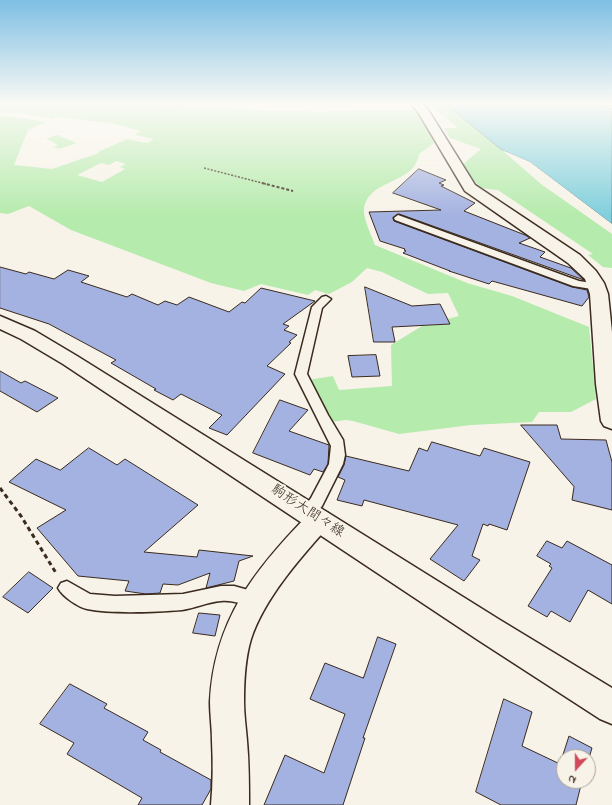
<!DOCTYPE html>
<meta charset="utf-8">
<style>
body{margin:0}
#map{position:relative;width:612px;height:805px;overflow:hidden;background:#f7f3e8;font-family:"Indie Flower",sans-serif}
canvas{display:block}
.north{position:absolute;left:556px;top:749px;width:40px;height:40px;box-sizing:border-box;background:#f7f3e8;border:1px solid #aca397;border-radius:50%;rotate:201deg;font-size:11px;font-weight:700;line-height:16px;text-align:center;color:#3b2a1e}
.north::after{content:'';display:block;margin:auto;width:14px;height:18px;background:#d1495b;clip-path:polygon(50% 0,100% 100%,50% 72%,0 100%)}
</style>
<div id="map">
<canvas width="612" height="805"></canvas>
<div class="north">N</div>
</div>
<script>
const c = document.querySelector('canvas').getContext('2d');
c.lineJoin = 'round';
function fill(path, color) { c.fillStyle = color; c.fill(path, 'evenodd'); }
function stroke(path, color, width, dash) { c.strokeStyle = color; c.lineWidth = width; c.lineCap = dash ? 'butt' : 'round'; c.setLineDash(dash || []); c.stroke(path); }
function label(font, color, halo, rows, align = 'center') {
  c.font = font + ' "Indie Flower","Klee One",sans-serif'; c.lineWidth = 4; c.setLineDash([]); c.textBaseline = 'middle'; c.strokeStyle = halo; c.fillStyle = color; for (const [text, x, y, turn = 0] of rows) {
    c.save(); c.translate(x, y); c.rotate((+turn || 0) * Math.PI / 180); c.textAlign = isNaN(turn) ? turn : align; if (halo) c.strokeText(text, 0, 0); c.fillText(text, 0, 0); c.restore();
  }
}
fill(new Path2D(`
 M0,103H134L233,109L322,112L352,110H418L434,143L419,154C414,186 367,178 364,210C363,218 372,237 375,245L467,283L512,296L589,327L596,399L571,412H539L532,422L471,425L399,434L353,421L346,420L331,422L308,380L333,376L339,390L392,386L391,345L422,326L449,324L447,319L459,316L448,293L428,294L382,272L367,268L352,282L329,294L315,290L308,295L261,284L244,291L211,283L71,230L29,206L8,214L0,213V116L16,117L46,122L28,130L14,165L52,169L99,153L98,152L127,139L147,143L154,139L135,135L141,131L111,123L56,117L52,119L17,113H0ZM116,161L126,164L120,167L125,169L102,182L77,175L101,163L109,165Z
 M427,103H445L502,150L541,184L612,234V268L603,267L588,255L593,254L498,190L480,188L462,165L481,149L450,138L444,128H458Z
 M57,135L77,143L59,149L53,147L58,145L54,143H55L46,139Z`), '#b5ebac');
const water = new Path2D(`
 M445,103H601L612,109V224L530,162L502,150Z`);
fill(water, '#80cfdc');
stroke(water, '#648d90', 1);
fill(new Path2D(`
 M502,150L530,162L612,224V226L529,163L507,154Z`), '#f7f3e8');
const building = new Path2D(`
 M419,169L446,180L439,183L444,185L441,186L475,203L464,211L525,235L530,238L519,243L545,252L540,257L571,268L584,280L399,214L393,218L394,221L572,287L587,290L589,297L582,306L492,281L489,284L449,271H450L403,253L406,251L404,250L405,249L380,241L369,212L441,210L393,193Z
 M0,267L26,274L29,272L54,279L68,270L89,276L81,282L127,297L132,294L158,305L165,301L177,305L189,297L229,312L242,302L245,303L261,288L315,301L283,324L289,326L284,330L297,335L289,342L291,343L267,366L285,374L227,435L209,428L222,415L181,394L173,400L154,390L156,389L111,363L116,360L49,324L0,308Z
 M365,287L412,306L440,304L450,324L392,327L395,342H374Z
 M376,355L380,376L352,377L348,356Z
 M0,371L21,383L25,381L58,398L37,412L0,391Z
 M280,400L308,410L289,431L329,445L328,464L323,472L314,469L310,475L253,453Z
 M521,425H557L561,439L606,440L612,462V510L572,500L574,487Z
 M432,442L480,456L484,448L530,462L507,530L489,524L488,526L483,524L472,556L480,560L464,581L430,559L458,525L364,500L362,506L337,500L345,480L338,477L344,465L346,456L409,471L419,448L427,451Z
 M89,448L117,465L125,459L198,505L144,552L197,557L199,550L253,556L239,561L234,581L206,588L210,573L178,585L163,584L160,593L146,594L125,591L129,581L78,576L37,528L66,510L9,482L36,459L60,470Z
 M547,541L562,548L567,541L612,565V604L588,590L570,622L551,611L547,617L528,606L552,568L549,566L551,564L537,556Z
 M29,572L53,588L28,613L3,597Z
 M199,613L220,615L215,636L193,633Z
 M378,637L396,644L363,738H365L343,805H264L285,755L324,773L345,714L310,699L325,663L363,678Z
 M70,684L107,704L104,708L148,732L143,740L161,750L160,752L211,780V789L202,805H138L142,798L67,754L74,743L40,724Z
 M504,699L532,712L522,746L560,764L569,736L592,748L588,761V757H564V781H582L576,805H501L476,792Z`);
fill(building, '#a4b2e1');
stroke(building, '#3b2a1e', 1);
const lane = new Path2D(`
 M176,103H183L180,105Z
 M398,215L579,281L598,284L603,287L598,290L573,286L395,220L394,218Z
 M326,296L331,299L322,308L307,374L328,415L343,440L345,455L343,464L322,506L313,517L308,519L303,517L300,513L311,498L329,464L331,446L295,374L312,307L322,297Z
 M67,581L90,594L115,596L183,594L221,586H234L262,594L265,599L262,604C249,609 235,599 221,601C208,602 195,608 182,610C156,612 112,614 87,609C78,607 63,597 58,588L61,583Z`);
const street = new Path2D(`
 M410,103H421L427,108L475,185L580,255L596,271L604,283L608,294L612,332V429L604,426L601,421L596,384L590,294L585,279L568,263L465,191L418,112Z
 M319,510L328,513L332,520L328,527C300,558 264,599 251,639C245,659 244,681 244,702C244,715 246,728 247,741C249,763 249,784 249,805H211C213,784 213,762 212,741C212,728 210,715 210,702C214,620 255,569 310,513Z`);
const secondary = new Path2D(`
 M0,316L35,331L77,356L500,620L612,688V724L600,719L478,640L63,364L21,339L0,329Z`);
stroke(lane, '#3b2a1e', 3);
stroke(street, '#3b2a1e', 3);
stroke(secondary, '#3b2a1e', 3);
stroke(new Path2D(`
 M607,103L612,106
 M204,168L266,184`), '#3b2a1e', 1.5, [2, 1.5]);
stroke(new Path2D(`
 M262,183L293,191`), '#3b2a1e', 2, [3, 2]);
stroke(new Path2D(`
 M0,488L21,516L56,573`), '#3b2a1e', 3, [4.5, 3.5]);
fill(lane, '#f7f3e8');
fill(street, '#f7f3e8');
fill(secondary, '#f7f3e8');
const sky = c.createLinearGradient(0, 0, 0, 216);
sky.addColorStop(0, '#7ebfe3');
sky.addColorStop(0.48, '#fbfaf5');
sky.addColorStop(1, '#fbfaf500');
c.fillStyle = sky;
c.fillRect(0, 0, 612, 216);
label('14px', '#3b2a1e', '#f7f3e8', [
 ["駒形大間々線",307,512,33]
]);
</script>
